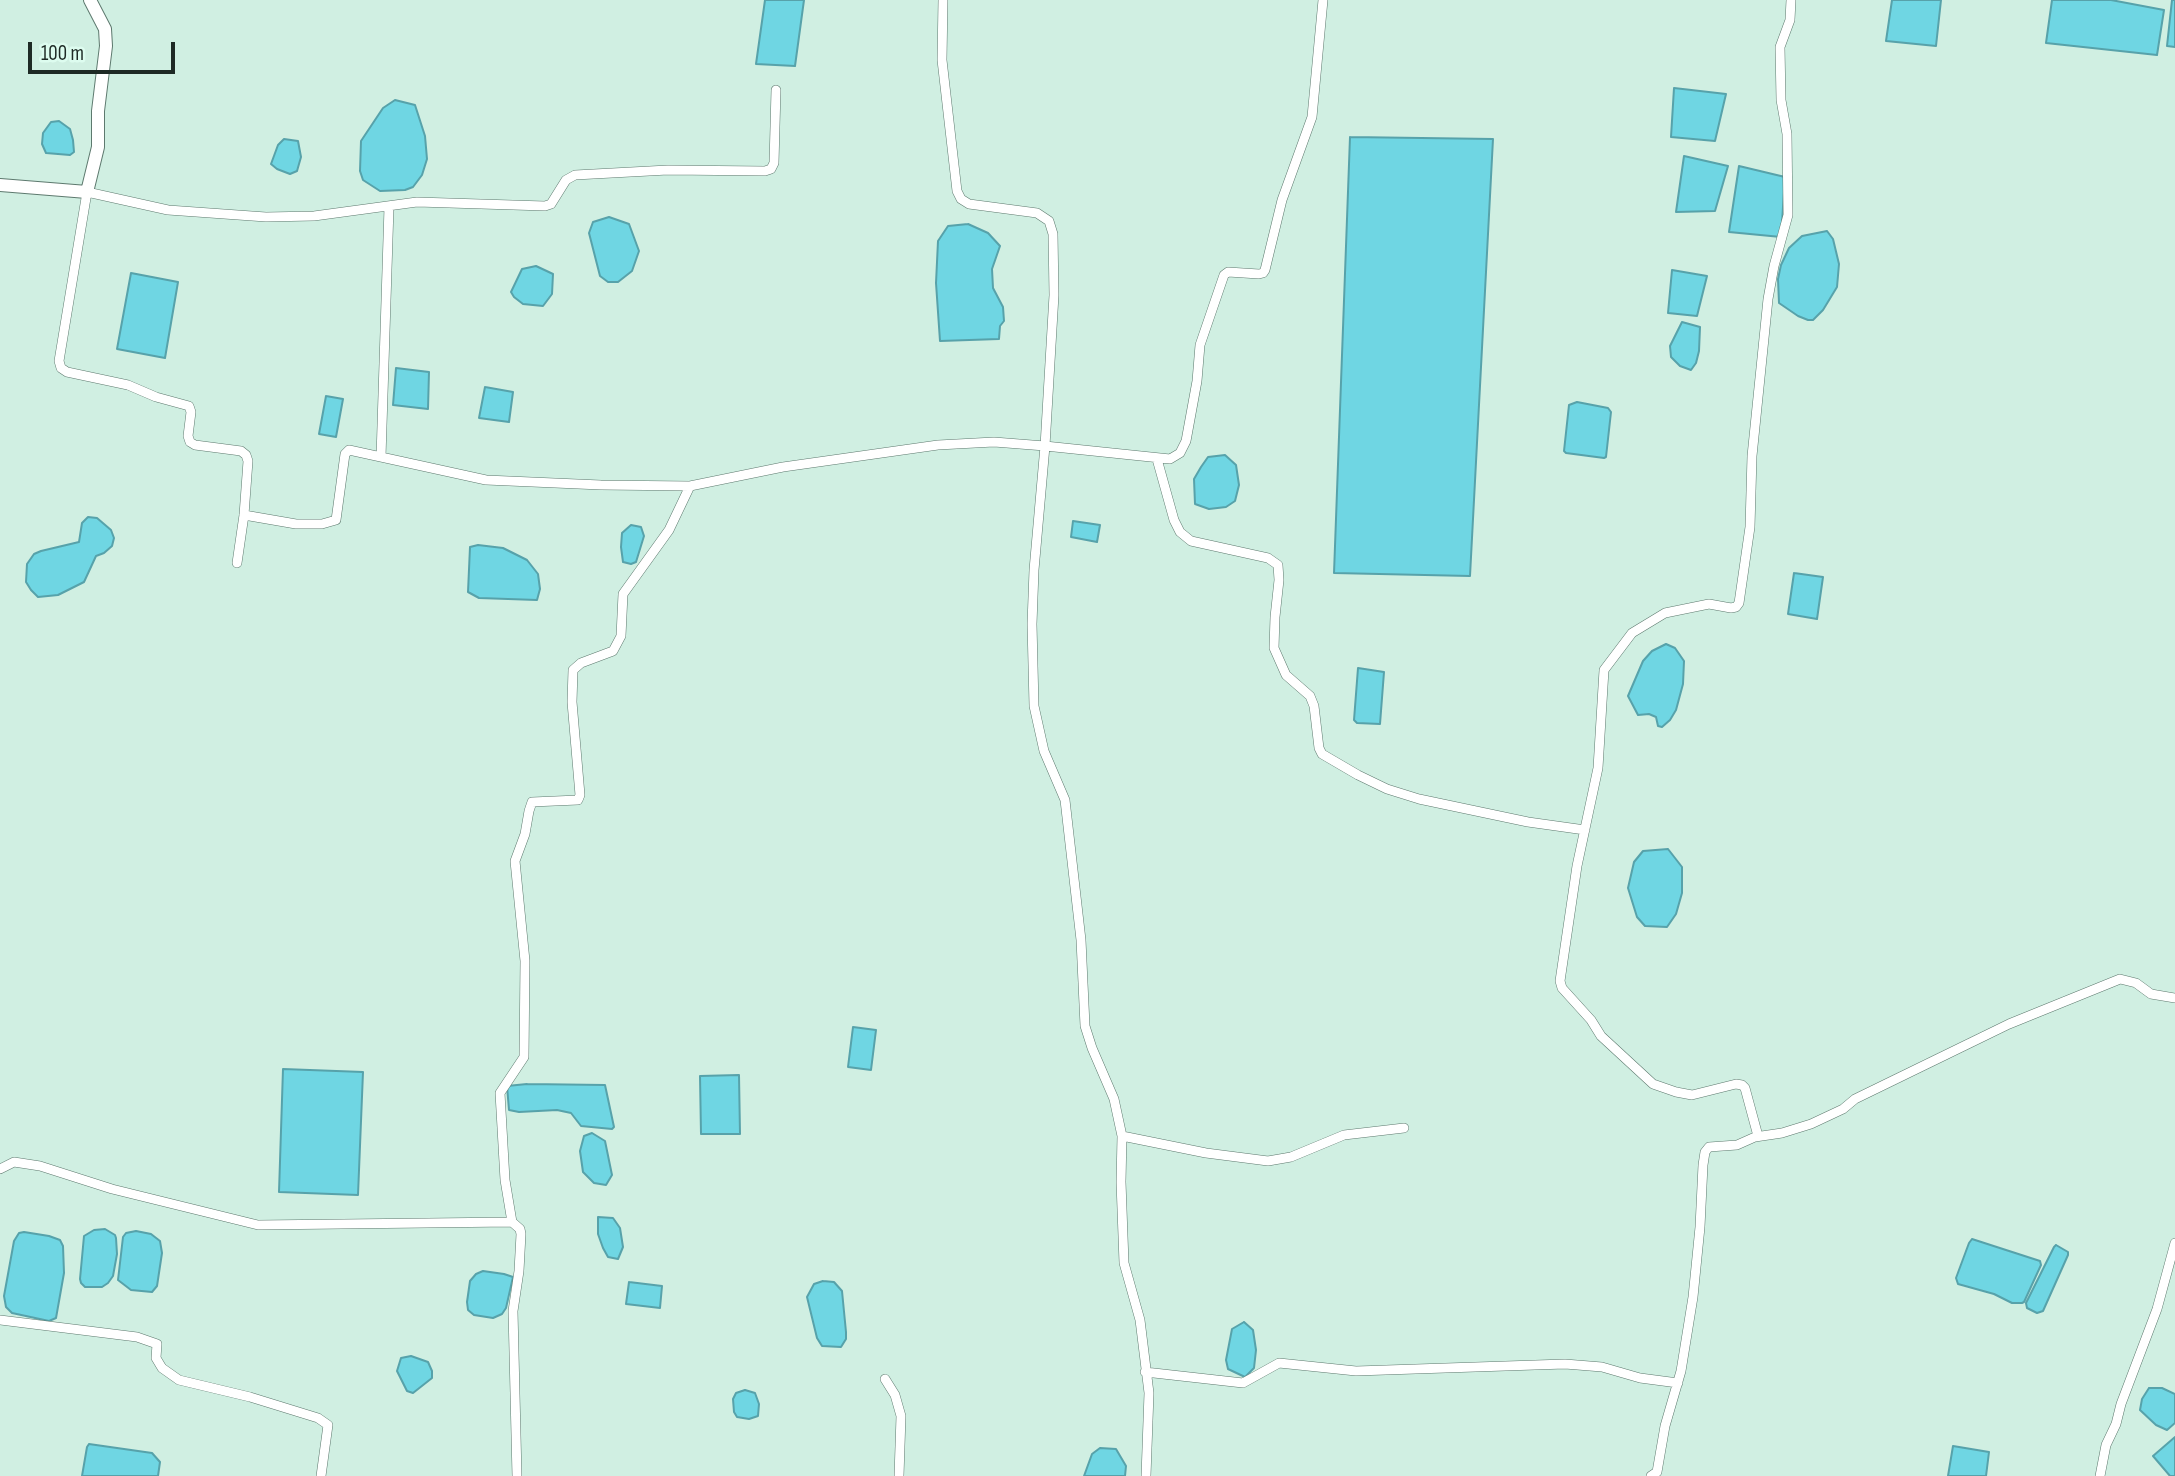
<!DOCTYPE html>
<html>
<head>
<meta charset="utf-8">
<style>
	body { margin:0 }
	#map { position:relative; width:2175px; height:1476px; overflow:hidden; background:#d0efe2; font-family:"Sofia Sans Condensed",sans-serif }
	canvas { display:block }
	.scale { position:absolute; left:28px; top:42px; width:147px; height:32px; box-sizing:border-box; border:4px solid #1e2a25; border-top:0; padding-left:9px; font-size:21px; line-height:24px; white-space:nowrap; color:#1e2a25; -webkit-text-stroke:5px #ddfcef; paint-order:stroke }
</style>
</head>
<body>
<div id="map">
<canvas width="2175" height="1476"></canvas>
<div class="scale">100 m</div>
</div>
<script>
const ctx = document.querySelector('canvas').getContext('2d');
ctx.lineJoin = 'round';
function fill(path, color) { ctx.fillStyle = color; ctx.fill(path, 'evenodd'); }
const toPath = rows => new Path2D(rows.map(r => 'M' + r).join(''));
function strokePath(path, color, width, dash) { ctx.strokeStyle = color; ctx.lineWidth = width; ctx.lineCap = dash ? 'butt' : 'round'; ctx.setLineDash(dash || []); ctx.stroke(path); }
const water = toPath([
	[765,0,804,0,795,66,756,64,765,0],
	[1892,0,1941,0,1936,46,1886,41,1892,0],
	[2052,0,2111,0,2164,10,2157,55,2046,43,2052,0],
	[2172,0,2175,0,2175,47,2167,46,2172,0],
	[1674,88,1726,94,1715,141,1671,137,1674,88],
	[395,100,415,105,425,136,427,159,422,175,413,187,405,190,380,191,363,180,360,171,361,141,383,108,395,100],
	[59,121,70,129,73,140,74,152,70,155,46,153,42,144,43,133,51,122,59,121],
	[1350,137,1493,139,1470,576,1334,573,1350,137],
	[284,139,298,141,301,157,297,171,290,174,277,169,271,164,278,145,284,139],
	[1684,156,1728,166,1715,211,1676,212,1684,156],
	[1739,166,1785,177,1781,237,1729,232,1739,166],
	[609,217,629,224,639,251,632,271,618,282,608,282,600,276,589,233,593,222,609,217],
	[968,224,988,233,1000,246,992,269,993,288,1003,307,1004,321,1000,326,999,339,940,341,936,283,938,241,948,226,968,224],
	[1827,231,1833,239,1839,264,1837,287,1823,310,1813,320,1808,320,1798,316,1779,303,1778,279,1781,265,1789,248,1802,236,1827,231],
	[536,266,553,274,552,294,543,306,523,304,514,297,511,292,522,269,536,266],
	[1672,270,1707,276,1697,316,1668,313,1672,270],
	[131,273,178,282,165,358,117,349,131,273],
	[1682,322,1700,327,1699,351,1696,363,1691,370,1680,366,1671,357,1670,346,1682,322],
	[396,368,429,372,428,409,393,405,396,368],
	[485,387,513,392,509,422,479,418,485,387],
	[326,396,343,399,336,437,319,434,326,396],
	[1577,402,1608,408,1611,412,1606,457,1604,458,1566,453,1564,451,1569,405,1577,402],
	[1225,455,1236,465,1239,485,1235,501,1226,507,1209,509,1195,504,1194,479,1201,467,1208,457,1225,455],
	[88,517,97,518,111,530,114,538,112,546,104,553,96,556,84,582,58,595,38,597,31,590,26,582,27,564,34,554,41,551,79,542,82,523,88,517],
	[1073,521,1100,525,1097,542,1071,537,1073,521],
	[631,525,641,527,644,536,636,562,631,564,623,562,621,547,622,533,631,525],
	[478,545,503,548,527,560,538,574,540,589,537,600,479,598,468,592,470,547,478,545],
	[1794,573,1823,577,1817,619,1788,614,1794,573],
	[1666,644,1675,648,1684,661,1683,684,1676,710,1670,720,1662,727,1658,726,1656,717,1649,714,1638,715,1628,696,1643,661,1652,651,1666,644],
	[1358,668,1384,672,1380,724,1357,723,1354,720,1358,668],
	[1668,849,1682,867,1682,893,1676,914,1667,927,1645,926,1637,917,1628,888,1634,862,1643,851,1668,849],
	[853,1027,876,1030,871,1070,848,1067,853,1027],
	[283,1069,363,1072,358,1195,279,1192,283,1069],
	[739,1075,740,1134,701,1134,700,1076,739,1075],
	[527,1084,605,1085,614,1127,612,1129,581,1126,571,1113,557,1110,519,1112,509,1110,507,1086,527,1084],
	[592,1133,605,1141,612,1175,606,1185,594,1183,583,1172,580,1151,584,1136,592,1133],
	[598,1217,613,1218,620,1228,623,1247,618,1259,608,1257,603,1248,598,1234,598,1217],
	[105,1229,115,1235,116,1238,117,1254,113,1276,108,1283,102,1287,85,1287,81,1283,80,1279,84,1236,94,1230,105,1229],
	[136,1231,151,1234,160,1241,162,1253,157,1286,152,1292,131,1290,118,1280,123,1237,126,1233,136,1231],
	[24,1232,49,1236,60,1240,63,1246,64,1273,56,1318,49,1321,12,1313,6,1307,4,1296,14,1241,19,1233,24,1232],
	[1972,1239,2040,1261,2041,1265,2024,1302,2022,1303,2012,1303,1994,1294,1958,1284,1956,1278,1969,1243,1972,1239],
	[2056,1245,2068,1252,2068,1255,2043,1311,2037,1313,2027,1308,2026,1303,2054,1247,2056,1245],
	[483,1271,504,1274,513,1277,506,1308,502,1314,493,1318,474,1315,468,1310,467,1302,470,1281,476,1274,483,1271],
	[823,1281,834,1282,842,1291,846,1332,846,1339,841,1347,822,1346,817,1338,807,1297,814,1284,823,1281],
	[629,1282,662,1286,660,1308,626,1304,629,1282],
	[1244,1322,1253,1330,1256,1350,1254,1368,1245,1377,1228,1369,1226,1360,1232,1329,1244,1322],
	[411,1356,428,1362,432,1371,432,1378,413,1393,407,1391,397,1371,401,1358,411,1356],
	[2149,1388,2162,1388,2175,1394,2175,1423,2167,1430,2156,1425,2140,1410,2142,1399,2149,1388],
	[745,1390,755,1393,759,1404,758,1416,749,1419,737,1417,734,1412,733,1399,736,1393,745,1390],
	[2175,1437,2175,1476,2170,1476,2153,1456,2175,1437],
	[89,1444,152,1453,160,1462,158,1476,82,1476,87,1447,89,1444],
	[1953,1446,1989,1452,1986,1476,1948,1476,1953,1446],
	[1100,1448,1116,1449,1126,1466,1125,1476,1084,1476,1092,1454,1100,1448]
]);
const minor = toPath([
	[943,0,942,60,957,191,961,199,969,204,1037,213,1049,221,1053,234,1054,295,1045,446,1170,459,1180,453,1186,441,1197,381,1200,345,1224,275,1228,272,1259,274,1263,273,1265,270,1282,200,1312,117,1323,0],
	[381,457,389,207],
	[1157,459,1174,520,1180,532,1191,541,1268,558,1278,565,1279,580,1275,617,1274,648,1286,675,1310,696,1314,706,1319,748,1322,754,1358,775,1387,789,1419,799,1528,822,1585,830],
	[244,515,296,524,322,524,336,520,345,454,349,450,486,480,601,485,690,486,783,467,938,445,994,442,1045,446,1034,570,1032,624,1034,706,1044,751,1065,800,1081,940,1085,1026,1092,1048,1114,1099,1122,1136,1121,1182,1124,1263,1140,1320,1149,1393,1146,1476],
	[237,563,244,515,248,461,246,455,241,451,195,445,190,442,188,436,191,412,189,406,156,397,128,385,67,372,61,368,59,361,87,192,168,210,266,217,314,216,417,202,545,206,551,204,566,180,575,175,668,170,765,171,771,169,774,163,776,90],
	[1122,1136,1206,1153,1268,1161,1291,1157,1344,1135,1404,1128],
	[1758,1136,1745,1088,1742,1085,1736,1084,1692,1095,1676,1092,1653,1084,1601,1036,1591,1020,1562,988,1560,981,1577,866,1598,768,1604,670,1632,633,1665,613,1709,604,1731,608,1736,607,1739,603,1750,527,1752,456,1768,299,1774,266,1788,215,1787,134,1781,100,1780,47,1790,20,1791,0],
	[0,1169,14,1162,40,1166,112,1189,258,1225,512,1222],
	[0,1320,137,1337,157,1344,156,1358,162,1368,179,1380,250,1397,318,1418,328,1425,321,1476],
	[1145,1372,1243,1383,1279,1363,1356,1371,1565,1364,1602,1367,1640,1378,1678,1383],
	[885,1379,895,1395,901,1416,899,1476],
	[517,1476,513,1311,519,1271,521,1234,520,1229,512,1222,505,1180,500,1093,524,1057,525,961,515,861,525,834,529,811,532,802,578,800,580,795,572,702,573,670,581,663,613,651,621,636,623,594,669,530,690,486],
	[1651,1476,1657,1472,1665,1426,1681,1371,1693,1297,1700,1227,1703,1165,1705,1152,1709,1147,1737,1145,1755,1137,1782,1133,1811,1124,1843,1109,1855,1099,2009,1024,2120,979,2136,983,2151,994,2175,998],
	[2100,1476,2106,1445,2116,1424,2121,1404,2157,1309,2175,1243]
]);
const secondary = toPath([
	[0,185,87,192,98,147,98,111,106,46,105,29,90,0]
]);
fill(water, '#6fd6e3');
strokePath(water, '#57a2aa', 2);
strokePath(minor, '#5d796e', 10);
strokePath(secondary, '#5d796e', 14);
strokePath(minor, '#fff', 9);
strokePath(secondary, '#fff', 12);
</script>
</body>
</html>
